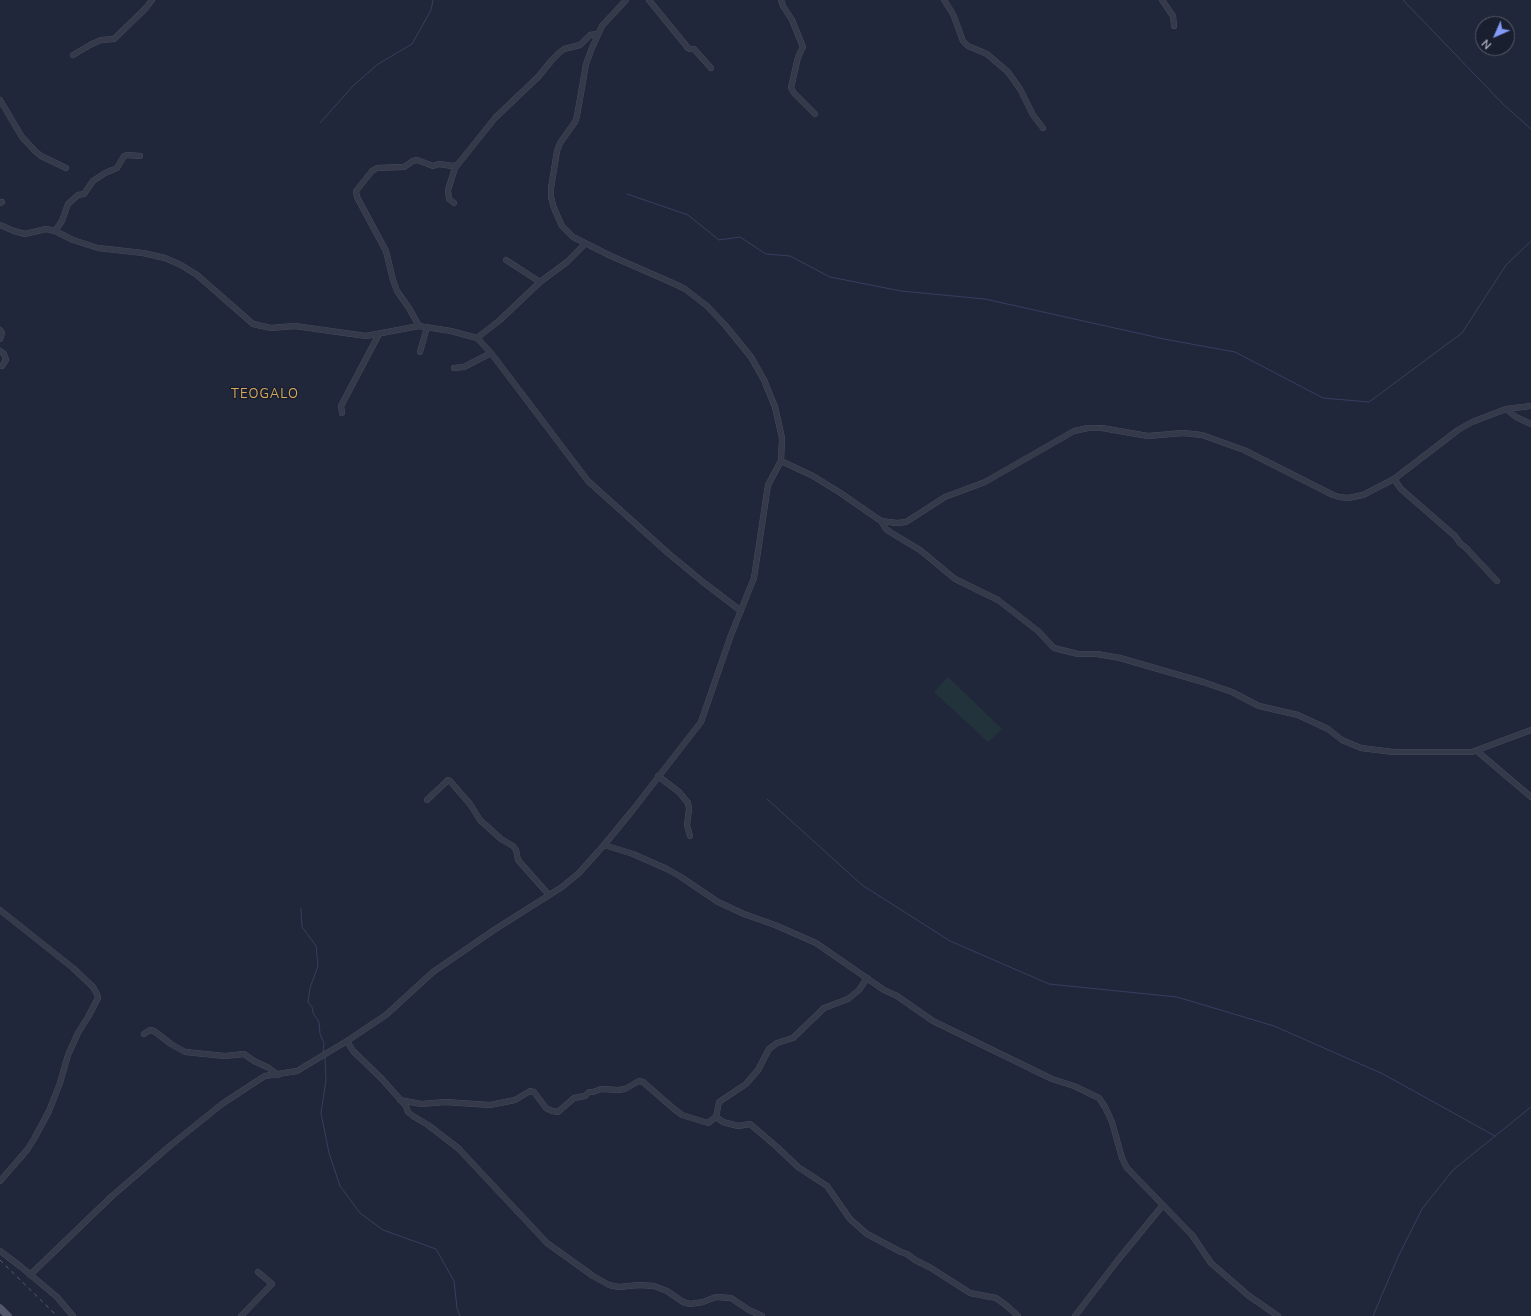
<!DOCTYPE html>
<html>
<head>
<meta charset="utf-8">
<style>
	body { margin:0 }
	#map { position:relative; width:1531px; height:1316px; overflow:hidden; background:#21273a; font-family:"Nunito Sans",sans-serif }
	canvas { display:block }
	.north { position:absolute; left:1475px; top:16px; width:40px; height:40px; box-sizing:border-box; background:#1a1f2f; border:1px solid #565b6b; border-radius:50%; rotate:225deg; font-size:11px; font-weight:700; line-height:16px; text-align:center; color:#b0b4c6 }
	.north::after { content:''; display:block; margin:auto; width:14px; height:18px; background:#839af8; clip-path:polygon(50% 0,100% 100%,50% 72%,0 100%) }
</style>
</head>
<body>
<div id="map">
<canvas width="1531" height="1316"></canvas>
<div class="north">N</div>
</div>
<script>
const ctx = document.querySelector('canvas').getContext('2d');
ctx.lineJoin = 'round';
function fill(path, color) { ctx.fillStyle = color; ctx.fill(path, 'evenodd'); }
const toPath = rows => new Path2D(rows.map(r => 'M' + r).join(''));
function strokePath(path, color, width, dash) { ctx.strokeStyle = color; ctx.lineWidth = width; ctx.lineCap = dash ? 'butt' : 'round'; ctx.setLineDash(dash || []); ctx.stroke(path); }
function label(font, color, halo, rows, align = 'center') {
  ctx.font = font + ' "Nunito Sans",sans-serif'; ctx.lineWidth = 3; ctx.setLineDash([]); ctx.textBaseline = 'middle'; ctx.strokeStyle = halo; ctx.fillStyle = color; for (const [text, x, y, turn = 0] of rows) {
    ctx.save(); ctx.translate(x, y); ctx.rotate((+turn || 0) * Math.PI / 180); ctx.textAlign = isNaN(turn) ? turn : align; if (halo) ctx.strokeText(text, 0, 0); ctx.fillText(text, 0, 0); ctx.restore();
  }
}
const green = toPath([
	[948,677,1002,729,988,742,934,692]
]);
const stream = toPath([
	[1403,0,1503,104,1531,129],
	[320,123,353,86,378,64,412,44,431,10,433,0],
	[627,194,688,215,719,240,740,237,766,254,790,256,830,277,901,291,985,299,1164,339,1235,352,1323,398,1369,402,1462,333,1506,265,1531,241],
	[767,799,862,885,950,941,1049,984,1177,997,1274,1026,1383,1074,1495,1136],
	[301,908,302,927,316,946,318,966,310,988,308,1002,312,1007,313,1013,319,1022,320,1034,324,1043,323,1052],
	[325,1057,326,1080,321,1113,329,1153,340,1186,360,1213,383,1230,436,1249,454,1281,457,1308,460,1316],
	[1373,1316,1398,1257,1422,1209,1453,1170,1531,1107]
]);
const minor = toPath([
	[649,0,688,48,690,49,694,49,711,68],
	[781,0,783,6,792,20,803,47,798,57,791,88,794,93,815,114],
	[944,0,953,14,963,41,968,46,987,54,1008,72,1020,89,1033,115,1043,128],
	[1162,0,1173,16,1174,26],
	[73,55,90,45,101,40,114,39,146,8,152,0],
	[0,100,22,137,35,151,41,156,66,168],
	[0,203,2,202],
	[454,203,449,199,448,190,455,168,495,118,538,77,552,60,559,53,564,49,580,45,590,35,597,34],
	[0,225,14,231,25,234,46,229,55,231,73,240,98,248,143,253,165,258,181,265,197,275,253,324,271,328,295,326,366,336,419,326,451,331,477,338,491,353,588,481,668,553,703,582,741,611],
	[55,231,62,221,68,204,78,195,84,194,93,181,105,173,117,168,124,156,127,155,140,156],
	[506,260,540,282],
	[419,326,409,308,397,291,393,280,386,251,357,197,356,191,372,171,377,168,404,167,413,161,417,160,433,166,439,164,452,166,457,165],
	[0,330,2,333,0,339],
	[477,338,500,320,540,282,567,262,585,244],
	[0,351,4,354,6,360,2,366],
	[420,352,427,327],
	[454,368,464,367,491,353],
	[1506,409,1516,417,1531,424],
	[342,413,341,406,379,334],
	[781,461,813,476,839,492,881,521,897,523,906,522,945,497,985,482,1074,431,1088,428,1102,428,1148,436,1183,433,1202,435,1244,450,1333,495,1339,497,1348,498,1363,495,1394,479,1458,430,1472,422,1506,409,1531,406],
	[1394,479,1401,489,1455,536,1460,543,1466,548,1497,581],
	[881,521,886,529,890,532,920,550,955,579,998,600,1038,631,1054,648,1078,654,1097,654,1120,658,1203,682,1232,692,1259,706,1298,715,1328,729,1342,740,1361,748,1393,752,1472,752,1531,730],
	[1477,751,1531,797],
	[658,776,679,792,688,803,689,809,687,825,690,836],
	[427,800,448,780,450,781,470,804,480,820,501,839,513,846,516,850,518,860,549,895],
	[604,845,633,854,667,869,681,877,718,902,744,914,775,925,816,943,884,990,897,996,933,1021,1052,1079,1074,1086,1099,1098,1105,1107,1112,1122,1122,1158,1127,1168,1192,1235,1211,1263,1249,1296,1278,1316],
	[0,910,73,968,93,987,97,994,98,998,88,1017,78,1033,68,1055,60,1083,49,1111,34,1139,27,1150,0,1181],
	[144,1034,150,1030,154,1031,171,1044,185,1052,225,1056,244,1054,254,1061,269,1068,278,1075],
	[347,1041,353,1051,381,1078,406,1106,408,1112,413,1116,428,1125,458,1148,547,1243,593,1276,609,1285,619,1287,639,1285,654,1286,667,1291,683,1302,690,1304,703,1302,716,1297,731,1298,749,1310,762,1316],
	[400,1100,421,1104,445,1102,490,1105,515,1100,530,1091,534,1092,546,1108,552,1111,558,1112,574,1098,585,1096,589,1092,593,1092,601,1089,618,1090,625,1089,639,1081,643,1082,674,1109,682,1115,708,1123,716,1117,719,1102,746,1084,758,1070,769,1049,777,1043,793,1038,824,1008,848,999,859,990,867,978],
	[716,1117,723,1122,738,1126,750,1124,777,1147,798,1167,827,1186,850,1219,867,1234,901,1252,907,1254,915,1260,931,1268,970,1293,996,1298,1007,1306,1018,1316],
	[0,1251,20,1266,57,1297,73,1316],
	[30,1275,111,1197,171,1145,222,1104,257,1081,265,1076,297,1071,347,1041,386,1015,433,972,494,930,562,887,579,873,604,845,632,811,701,722,731,635,754,578,768,485,781,461,782,438,775,407,764,380,751,357,725,325,707,306,685,289,675,284,611,256,573,237,562,226,554,208,551,197,551,188,557,151,560,143,575,122,577,116,586,64,592,48,602,26,626,0],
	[241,1316,272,1284,258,1272],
	[1075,1316,1118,1260,1163,1205]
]);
const major = toPath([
	[0,1308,8,1316]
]);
const rail = toPath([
	[0,1260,57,1316]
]);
const quarterNames = [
	["TEOGALO",265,395]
];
fill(green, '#23333b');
strokePath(stream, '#353f61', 1);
strokePath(minor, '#505465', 6);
strokePath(major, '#3e4353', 8);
strokePath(minor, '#353a4a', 5.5);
strokePath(major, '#53586a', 7);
strokePath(rail, '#575d71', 1, [4, 4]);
ctx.letterSpacing = '1px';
label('13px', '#d4a85d', '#1a1f2f', quarterNames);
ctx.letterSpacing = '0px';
</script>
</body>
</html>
